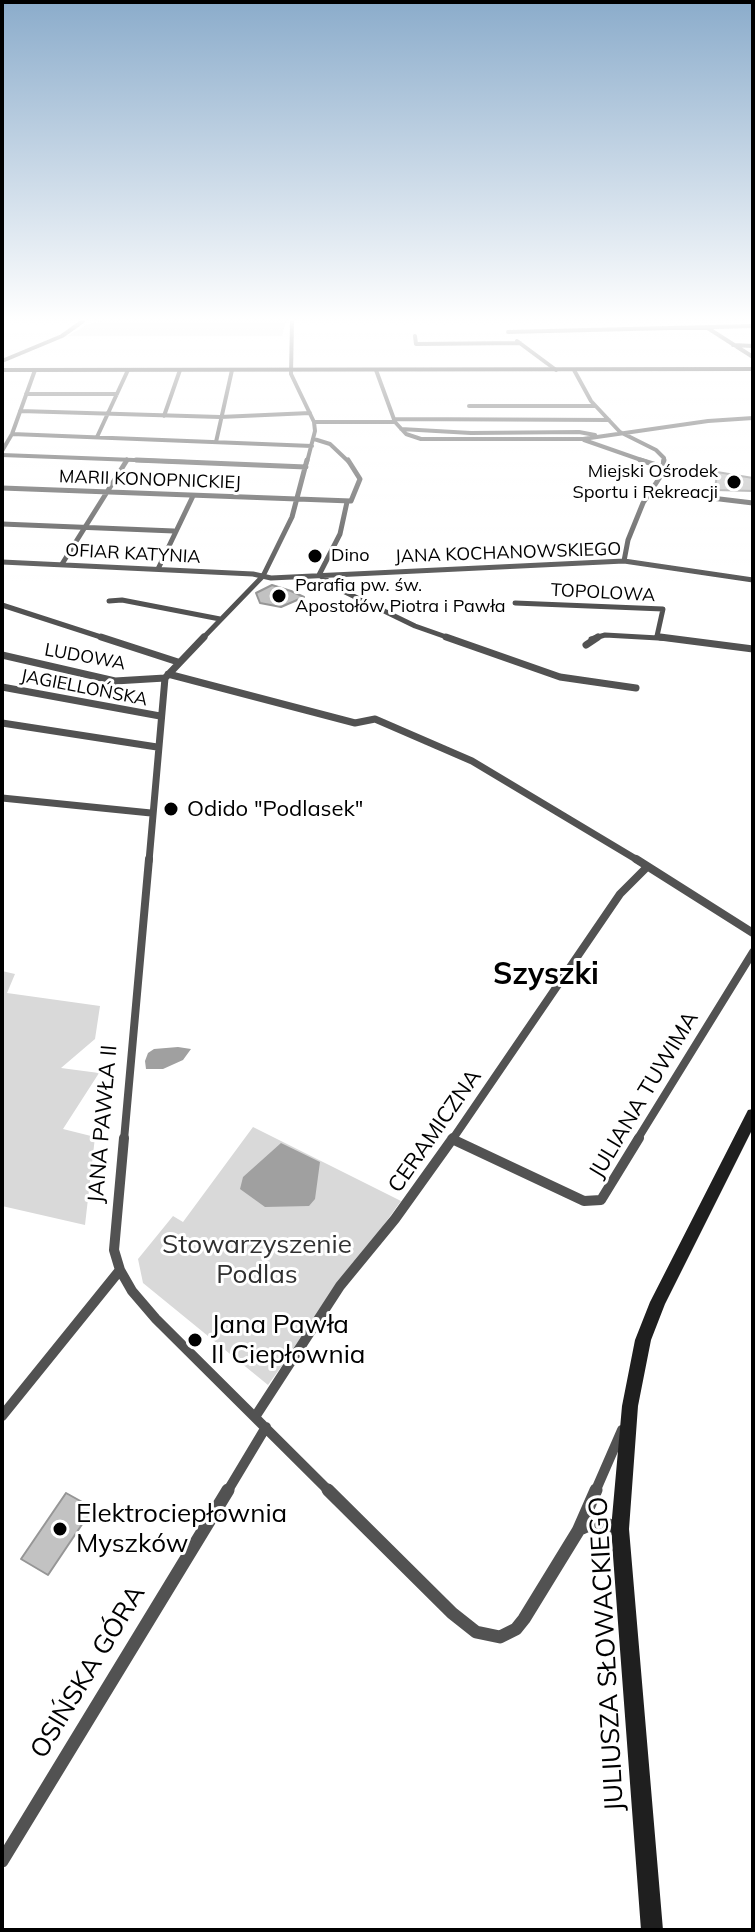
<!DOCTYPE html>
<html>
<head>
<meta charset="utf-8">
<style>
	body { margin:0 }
	#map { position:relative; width:755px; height:1932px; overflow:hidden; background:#fff; font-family:Mulish,sans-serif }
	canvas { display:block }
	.frame { position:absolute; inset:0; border:4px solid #000; pointer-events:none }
</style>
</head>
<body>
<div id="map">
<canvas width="755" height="1932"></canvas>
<div class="frame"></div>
</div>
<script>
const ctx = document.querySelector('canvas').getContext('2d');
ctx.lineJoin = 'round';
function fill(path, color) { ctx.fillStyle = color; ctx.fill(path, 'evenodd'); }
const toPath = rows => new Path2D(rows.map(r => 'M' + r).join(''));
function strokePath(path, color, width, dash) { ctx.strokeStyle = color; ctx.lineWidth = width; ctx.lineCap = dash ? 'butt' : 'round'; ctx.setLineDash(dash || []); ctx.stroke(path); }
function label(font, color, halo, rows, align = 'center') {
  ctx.font = font + ' Mulish,sans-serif'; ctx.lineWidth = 6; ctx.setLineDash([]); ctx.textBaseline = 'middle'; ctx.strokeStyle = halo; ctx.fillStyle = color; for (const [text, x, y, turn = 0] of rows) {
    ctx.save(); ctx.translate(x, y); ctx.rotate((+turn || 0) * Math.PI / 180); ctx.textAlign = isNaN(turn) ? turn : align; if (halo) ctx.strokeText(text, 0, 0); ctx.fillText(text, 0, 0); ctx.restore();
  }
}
const green = toPath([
	[101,321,286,321,282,336,68,336,86,325],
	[2,971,15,974,7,993,100,1006,95,1039,61,1068,99,1073,63,1129,95,1137,85,1225,2,1206],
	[253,1127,401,1201,268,1385,143,1283,138,1259,173,1216,183,1222]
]);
const water = toPath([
	[178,1047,191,1049,183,1060,163,1069,146,1069,145,1061,148,1053,154,1049],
	[281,1143,320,1162,315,1199,309,1206,265,1207,240,1189,243,1177]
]);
const building = toPath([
	[717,472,753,478,753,491,715,490,717,472],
	[272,585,291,591,304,597,281,607,260,603,256,593,272,585],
	[66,1493,93,1508,48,1575,21,1559,66,1493]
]);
const streetFar5 = toPath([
	[292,321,291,374,314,422,315,431,307,462],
	[706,327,753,357],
	[508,332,753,326],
	[415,336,416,344,520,343],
	[517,341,556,370],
	[733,345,753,346],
	[2,361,62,336,83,321],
	[376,370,395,422,406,434,421,439,583,439,708,421,753,418],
	[574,370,591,401,620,432,656,450,664,458,663,462],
	[26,394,117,394],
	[469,406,595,406],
	[20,411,220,417,310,413],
	[164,416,180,370],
	[394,419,609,420],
	[314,422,395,422],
	[401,429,471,433,579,432,595,435],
	[12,434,312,446],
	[97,437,128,370],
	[314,439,330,444,349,462],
	[584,440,647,462],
	[216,442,232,370],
	[2,451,12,434,35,370],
	[2,455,187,462]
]);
const streetFar4 = toPath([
	[136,460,306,467],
	[640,460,663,467],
	[2,488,351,501,360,479,348,460],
	[653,491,753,503],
	[347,502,340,534,319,575,343,591,415,626,452,639],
	[2,524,174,531],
	[624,561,628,540,643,503,662,474,664,460],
	[2,562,253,574,271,578,624,561,753,580],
	[62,564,127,460],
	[158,569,193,496],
	[109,601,122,600,220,619],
	[515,603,663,609,657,636],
	[2,605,107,639],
	[202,639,263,576,292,517,307,460],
	[591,639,605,635,676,639]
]);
const streetFar3 = toPath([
	[101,637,178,662],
	[446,637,560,677,636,688],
	[660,637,753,649],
	[586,645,598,637],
	[2,655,115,681,165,678],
	[168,674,355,723,375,719,472,761,639,861],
	[2,687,160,716],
	[2,723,157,747],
	[2,798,151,813],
	[149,861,165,678,204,637]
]);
const streetFar2 = toPath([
	[636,859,753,933],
	[452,1139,455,1140],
	[124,1140,149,859],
	[452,1140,620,894,646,868],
	[637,1140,753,952]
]);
const streetFar1 = toPath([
	[124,1138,114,1250,120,1270,132,1291,156,1319,330,1492],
	[452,1139,584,1201,601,1200,639,1138],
	[2,1416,120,1270],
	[255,1417,340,1286,395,1219,453,1138],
	[227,1492,266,1427],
	[595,1492,622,1430]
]);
const street = toPath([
	[328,1490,452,1613,476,1632,500,1637,516,1629,524,1619,578,1531,596,1490],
	[582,1528,598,1521,620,1529],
	[2,1861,228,1490]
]);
const secondary = toPath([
	[753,367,753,371,2,372,2,368,753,367],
	[753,1109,753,1128,665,1304,651,1340,638,1406,629,1529,663,1930,641,1930,611,1529,622,1406,635,1340,650,1302,748,1110,753,1109]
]);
const markers = [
	[734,482,8,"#000"],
	[315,556,8,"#000"],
	[279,596,8,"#000"],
	[171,809,8,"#000"],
	[195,1340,8,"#000"],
	[60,1529,8,"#000"]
];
const farPoinames = [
	["Miejski Ośrodek",718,472,"right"],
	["Sportu i Rekreacji",718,493,"right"],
	["Dino",331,556],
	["Parafia pw. św.",295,586],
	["Apostołów Piotra i Pawła",295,607]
];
const farStreetnames = [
	["MARII KONOPNICKIEJ",150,480,2],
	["JANA KOCHANOWSKIEGO",508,553,-2],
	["OFIAR KATYNIA",133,554,3],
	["TOPOLOWA",603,593,3],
	["LUDOWA",85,657,10],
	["JAGIELLOŃSKA",84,688,11]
];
const poiNames = [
	["Odido \"Podlasek\"",187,809]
];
const streetNames = [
	["JULIANA TUWIMA",644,1095,-59],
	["JANA PAWŁA II",103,1124,-85],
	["CERAMICZNA",435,1131,-55]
];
const nearParknames = [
	["Stowarzyszenie",257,1245],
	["Podlas",257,1275]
];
const nearPoinames = [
	["Jana Pawła",211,1325],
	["II Ciepłownia",211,1355],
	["Elektrociepłownia",76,1514],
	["Myszków",76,1544]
];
const nearStreetnames = [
	["JULIUSZA SŁOWACKIEGO",607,1654,-93],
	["OSIŃSKA GÓRA",88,1672,-59]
];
const districtNames = [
	["Szyszki",546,975]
];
fill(green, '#d9d9d9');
fill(water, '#a0a0a0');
fill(building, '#c2c2c2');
strokePath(building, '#969696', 2);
strokePath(streetFar5, '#525252', 4);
strokePath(streetFar4, '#525252', 5);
strokePath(streetFar3, '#525252', 7);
strokePath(streetFar2, '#525252', 8);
strokePath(streetFar1, '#525252', 10);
strokePath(street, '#525252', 13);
fill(secondary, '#1f1f1f');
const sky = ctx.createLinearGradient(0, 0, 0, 591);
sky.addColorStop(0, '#8baccb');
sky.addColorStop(0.54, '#fff');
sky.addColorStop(1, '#ffffff00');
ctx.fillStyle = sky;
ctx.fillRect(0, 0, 755, 591);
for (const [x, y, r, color] of markers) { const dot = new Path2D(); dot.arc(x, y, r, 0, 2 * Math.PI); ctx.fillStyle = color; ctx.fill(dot); strokePath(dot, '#fff', 3); }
label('18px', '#000', '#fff', farPoinames, 'left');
label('18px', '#000', '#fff', farStreetnames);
label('22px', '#000', '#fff', poiNames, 'left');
label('22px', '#000', '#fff', streetNames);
label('26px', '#303030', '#fff', nearParknames);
label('26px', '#000', '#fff', nearPoinames, 'left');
label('26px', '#000', '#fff', nearStreetnames);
label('bold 30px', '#000', '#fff', districtNames);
</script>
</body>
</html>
